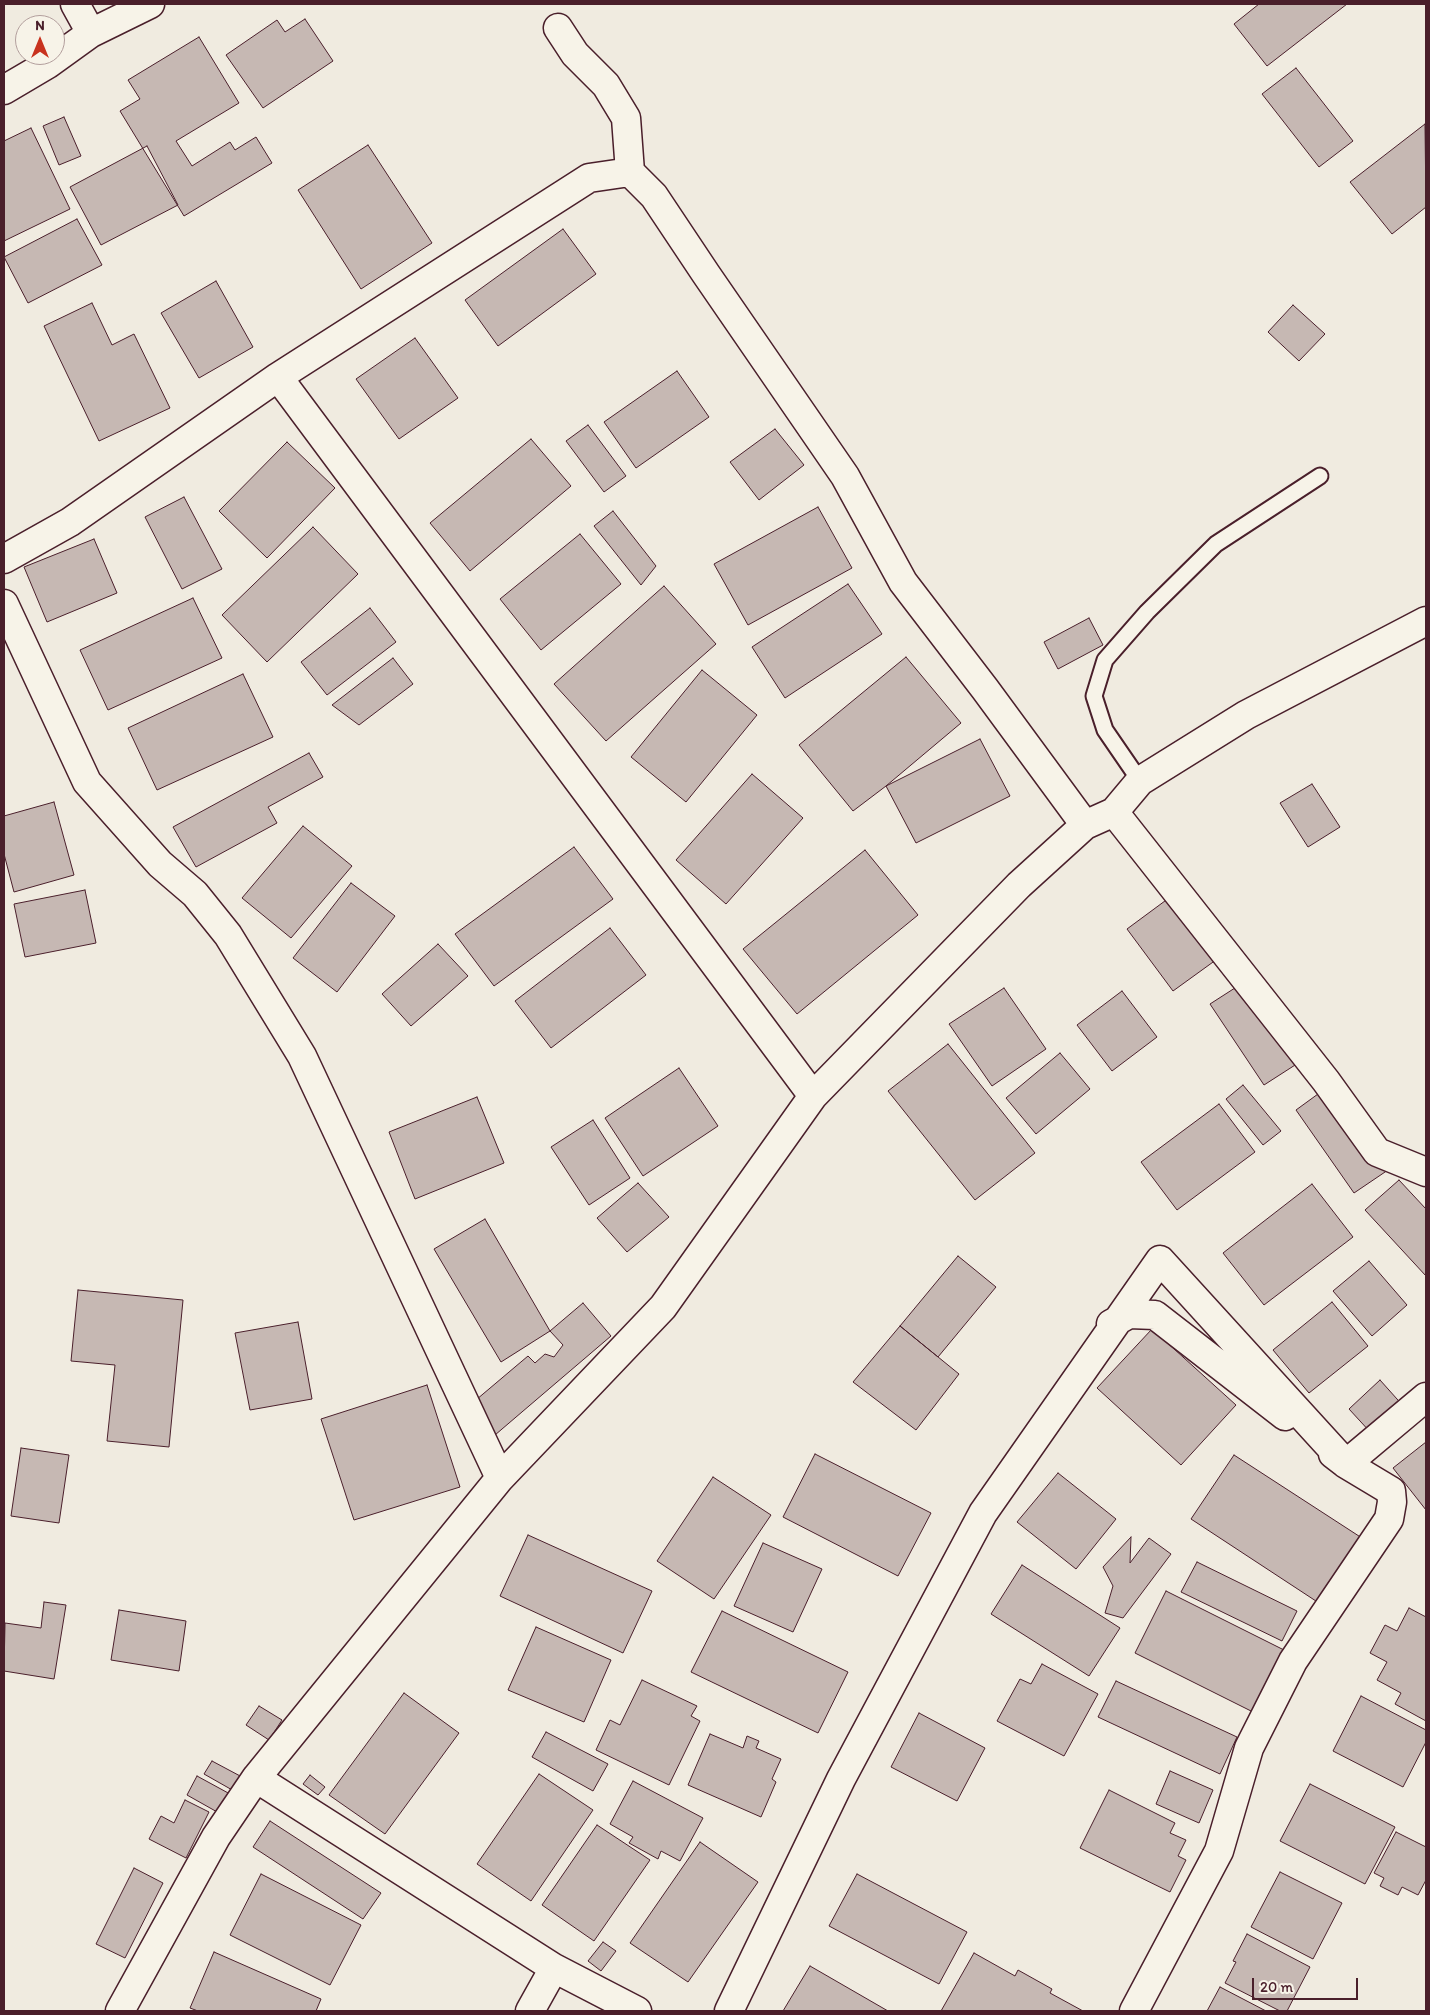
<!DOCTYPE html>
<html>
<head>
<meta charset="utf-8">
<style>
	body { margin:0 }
	#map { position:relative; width:1430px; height:2015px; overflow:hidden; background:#f0ebe0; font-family:Itim,sans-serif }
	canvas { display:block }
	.frame { position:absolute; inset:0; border:5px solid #4a1f2b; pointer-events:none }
	.north { position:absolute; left:15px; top:15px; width:50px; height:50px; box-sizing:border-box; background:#f7f3e8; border:1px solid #b29e9c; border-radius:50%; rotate:0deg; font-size:14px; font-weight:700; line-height:20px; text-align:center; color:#4a1f2b }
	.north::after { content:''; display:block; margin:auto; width:18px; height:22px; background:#c8321e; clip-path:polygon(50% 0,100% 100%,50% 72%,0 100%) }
	.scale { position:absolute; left:1252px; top:1978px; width:106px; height:22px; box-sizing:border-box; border:2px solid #4a1f2b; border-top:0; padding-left:6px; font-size:15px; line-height:18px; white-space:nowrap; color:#4a1f2b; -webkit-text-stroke:4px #f7f3e8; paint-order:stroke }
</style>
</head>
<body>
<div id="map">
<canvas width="1430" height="2015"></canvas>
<div class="frame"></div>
<div class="north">N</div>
<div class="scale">20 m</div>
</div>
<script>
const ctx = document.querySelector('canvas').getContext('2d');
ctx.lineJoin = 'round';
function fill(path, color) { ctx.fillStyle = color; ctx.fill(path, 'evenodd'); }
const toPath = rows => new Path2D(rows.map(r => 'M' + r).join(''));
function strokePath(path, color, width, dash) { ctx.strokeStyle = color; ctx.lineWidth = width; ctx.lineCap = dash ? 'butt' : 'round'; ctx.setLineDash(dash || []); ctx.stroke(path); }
const building = toPath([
	[1259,4,1347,4,1267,66,1234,24,1259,4],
	[305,19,333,61,263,108,226,55,277,20,285,32,305,19],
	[199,37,239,103,176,141,192,166,230,142,235,150,256,137,272,163,184,216,120,111,140,99,128,80,199,37],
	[1296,68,1353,141,1319,167,1262,94,1296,68],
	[64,117,81,156,59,165,43,126,64,117],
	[1425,124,1426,207,1392,234,1350,182,1425,124],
	[31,128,70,209,4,241,4,141,31,128],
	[368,145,432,243,361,289,298,190,368,145],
	[147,146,178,205,101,245,70,187,147,146],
	[77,219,102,265,28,303,4,257,77,219],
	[563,229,596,274,498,346,465,300,563,229],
	[216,281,253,347,199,378,161,313,216,281],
	[92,303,112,345,134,334,170,408,99,441,44,326,92,303],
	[1293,305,1325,334,1299,361,1268,332,1293,305],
	[415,338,458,398,399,439,356,379,415,338],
	[677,371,709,417,636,468,604,422,677,371],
	[588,425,626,476,604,492,566,441,588,425],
	[775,429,804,465,759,500,730,462,775,429],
	[531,439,571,486,470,571,430,523,531,439],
	[287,442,335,488,267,558,219,511,287,442],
	[184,497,222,569,182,589,145,517,184,497],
	[818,507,852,568,748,625,714,564,818,507],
	[613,511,656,566,641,585,594,526,613,511],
	[313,527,358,574,267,662,222,615,313,527],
	[580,534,621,584,541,650,500,599,580,534],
	[94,539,117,593,47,622,24,567,94,539],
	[848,584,882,634,785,698,752,647,848,584],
	[664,586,716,644,606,741,554,684,664,586],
	[193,598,222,658,108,710,80,650,193,598],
	[370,608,396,642,327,695,301,662,370,608],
	[1089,618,1103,645,1058,669,1044,642,1089,618],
	[906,657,961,723,886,786,853,811,799,745,906,657],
	[393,658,413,684,359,725,332,705,393,658],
	[702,670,757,715,686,802,631,757,702,670],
	[243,674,273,737,157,790,128,728,243,674],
	[980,739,1010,796,916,843,886,786,980,739],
	[309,753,323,777,268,807,277,823,196,867,173,827,309,753],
	[752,774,803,818,726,904,676,860,752,774],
	[1312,784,1340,827,1308,847,1280,803,1312,784],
	[54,802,74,875,14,892,4,854,4,816,54,802],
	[303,826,352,866,291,938,242,898,303,826],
	[574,847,613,899,494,986,455,934,574,847],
	[865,850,918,915,797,1014,743,949,865,850],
	[351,883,395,916,337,992,293,958,351,883],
	[85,890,96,943,25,957,14,904,85,890],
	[1173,895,1220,957,1173,991,1127,929,1173,895],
	[610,928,646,975,551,1048,515,1001,610,928],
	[438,944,468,976,411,1026,382,994,438,944],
	[1252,977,1306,1058,1264,1085,1210,1004,1252,977],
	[1004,988,1046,1049,992,1086,949,1024,1004,988],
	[1122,991,1157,1037,1112,1071,1077,1025,1122,991],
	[948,1044,1035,1153,975,1200,888,1091,948,1044],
	[1060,1053,1090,1089,1036,1134,1006,1098,1060,1053],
	[679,1068,718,1126,643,1176,605,1118,679,1068],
	[1243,1085,1281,1131,1263,1145,1226,1099,1243,1085],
	[1329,1086,1388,1170,1354,1193,1296,1110,1329,1086],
	[477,1097,504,1163,415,1199,389,1132,477,1097],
	[1219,1104,1255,1152,1177,1210,1141,1162,1219,1104],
	[593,1120,630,1178,589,1205,551,1147,593,1120],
	[1399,1180,1426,1209,1426,1276,1365,1210,1399,1180],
	[638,1183,669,1217,627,1252,597,1218,638,1183],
	[1312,1184,1353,1237,1264,1305,1223,1253,1312,1184],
	[485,1219,550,1331,501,1362,434,1249,485,1219],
	[958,1256,996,1287,938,1357,900,1326,958,1256],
	[1369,1261,1407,1305,1372,1336,1333,1291,1369,1261],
	[78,1290,183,1300,169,1447,107,1441,115,1365,71,1361,78,1290],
	[1332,1302,1368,1346,1309,1393,1273,1350,1332,1302],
	[583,1303,611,1336,495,1435,470,1405,528,1356,535,1363,545,1354,554,1357,563,1345,550,1331,583,1303],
	[298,1322,312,1399,250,1410,235,1333,298,1322],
	[900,1326,959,1374,916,1430,853,1382,900,1326],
	[1152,1329,1236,1405,1181,1465,1097,1388,1152,1329],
	[1380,1380,1414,1418,1383,1446,1349,1409,1380,1380],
	[427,1385,460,1487,354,1520,321,1419,427,1385],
	[1426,1442,1426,1510,1393,1468,1426,1442],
	[21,1448,69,1455,59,1523,11,1516,21,1448],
	[815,1454,931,1513,898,1576,783,1517,815,1454],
	[1234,1455,1365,1540,1322,1605,1191,1519,1234,1455],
	[1058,1473,1116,1519,1076,1569,1017,1522,1058,1473],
	[713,1477,771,1515,714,1599,657,1561,713,1477],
	[528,1535,652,1591,623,1653,500,1596,528,1535],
	[1131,1537,1130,1563,1149,1538,1171,1554,1123,1618,1105,1613,1113,1586,1103,1567,1131,1537],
	[763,1543,822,1569,793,1632,734,1606,763,1543],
	[1197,1562,1297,1611,1282,1641,1181,1592,1197,1562],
	[1022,1565,1120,1628,1089,1676,991,1614,1022,1565],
	[1166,1591,1284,1650,1253,1712,1135,1653,1166,1591],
	[44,1602,66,1605,54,1679,4,1671,5,1623,41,1628,44,1602],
	[1409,1608,1426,1617,1426,1721,1395,1704,1401,1693,1377,1680,1387,1662,1370,1653,1385,1625,1397,1631,1409,1608],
	[119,1610,186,1621,179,1671,111,1660,119,1610],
	[722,1611,848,1672,818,1733,691,1672,722,1611],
	[536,1627,611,1660,584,1722,508,1690,536,1627],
	[1042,1664,1098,1694,1064,1756,997,1721,1020,1679,1031,1684,1042,1664],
	[642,1680,697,1706,691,1716,700,1721,669,1785,596,1750,610,1720,620,1725,642,1680],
	[1116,1681,1237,1737,1220,1774,1098,1717,1116,1681],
	[404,1693,459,1733,385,1834,329,1795,404,1693],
	[1361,1696,1426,1730,1426,1742,1403,1787,1333,1751,1361,1696],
	[259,1706,282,1720,269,1740,246,1725,259,1706],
	[919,1713,985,1748,957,1801,891,1767,919,1713],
	[546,1732,608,1764,593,1791,532,1757,546,1732],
	[710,1734,743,1748,747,1736,759,1741,756,1748,781,1759,772,1779,776,1782,761,1817,688,1785,710,1734],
	[212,1761,242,1777,234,1791,204,1774,212,1761],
	[1170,1771,1213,1790,1199,1823,1156,1804,1170,1771],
	[539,1774,593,1810,531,1901,477,1864,539,1774],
	[310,1775,325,1787,318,1795,303,1784,310,1775],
	[197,1776,230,1794,219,1813,187,1795,197,1776],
	[633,1781,703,1818,680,1861,661,1851,658,1859,629,1843,633,1837,610,1824,633,1781],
	[1310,1784,1395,1827,1365,1884,1280,1841,1310,1784],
	[1109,1790,1175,1823,1170,1833,1186,1840,1178,1856,1186,1860,1170,1892,1080,1848,1109,1790],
	[185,1800,209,1812,186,1858,149,1839,161,1816,174,1823,185,1800],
	[270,1821,381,1893,363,1919,253,1847,270,1821],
	[597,1825,650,1860,594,1941,542,1905,597,1825],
	[1396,1832,1426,1847,1426,1880,1418,1895,1402,1887,1398,1895,1380,1886,1384,1878,1374,1873,1396,1832],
	[700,1842,758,1882,688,1982,630,1943,700,1842],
	[134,1868,163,1883,125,1958,96,1944,134,1868],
	[1280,1872,1342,1903,1313,1959,1251,1927,1280,1872],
	[261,1874,361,1925,330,1985,230,1935,261,1874],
	[857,1874,967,1932,939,1984,829,1926,857,1874],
	[1247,1934,1310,1967,1287,2011,1280,2011,1225,1983,1236,1962,1233,1961,1247,1934],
	[603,1942,616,1951,601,1971,588,1961,603,1942],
	[214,1952,321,1999,316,2011,198,2011,190,2008,214,1952],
	[974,1953,1015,1976,1018,1970,1052,1989,1050,1993,1083,2011,941,2011,974,1953],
	[810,1966,888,2011,783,2011,810,1966],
	[1220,1987,1266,2011,1207,2011,1220,1987]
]);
const service = toPath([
	[1140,781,1105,730,1094,696,1105,660,1147,612,1216,544,1320,476]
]);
const minor = toPath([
	[558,28,575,54,606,85,626,118,630,172],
	[91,33,150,4],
	[4,90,48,64,91,33,75,4],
	[278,377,589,178,630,172,654,196,706,274,845,476,903,582,985,689,1085,825],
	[4,559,70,522,278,377,813,1096],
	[4,604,87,782,160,864,195,894,228,935,302,1056,500,1478],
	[1114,812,1326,1081,1377,1152,1426,1172],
	[1111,1324,1129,1314,1155,1315,1285,1416],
	[1333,1454,1346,1464,1426,1397],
	[256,1778,554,1968,637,2011],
	[120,2011,216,1837,256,1778,500,1478,663,1307,813,1096,1019,885,1085,825,1114,812,1140,781,1246,715,1426,621],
	[530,2011,554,1968],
	[729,2011,841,1779,983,1513,1160,1260,1346,1464,1391,1491,1392,1502,1389,1519,1293,1661,1249,1748,1219,1851,1134,2011]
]);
fill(building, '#c6b8b3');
strokePath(building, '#4a1f2b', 1);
strokePath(service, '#4a1f2b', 19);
strokePath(minor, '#4a1f2b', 31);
strokePath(service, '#f7f3e8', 15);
strokePath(minor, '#f7f3e8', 28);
</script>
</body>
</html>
